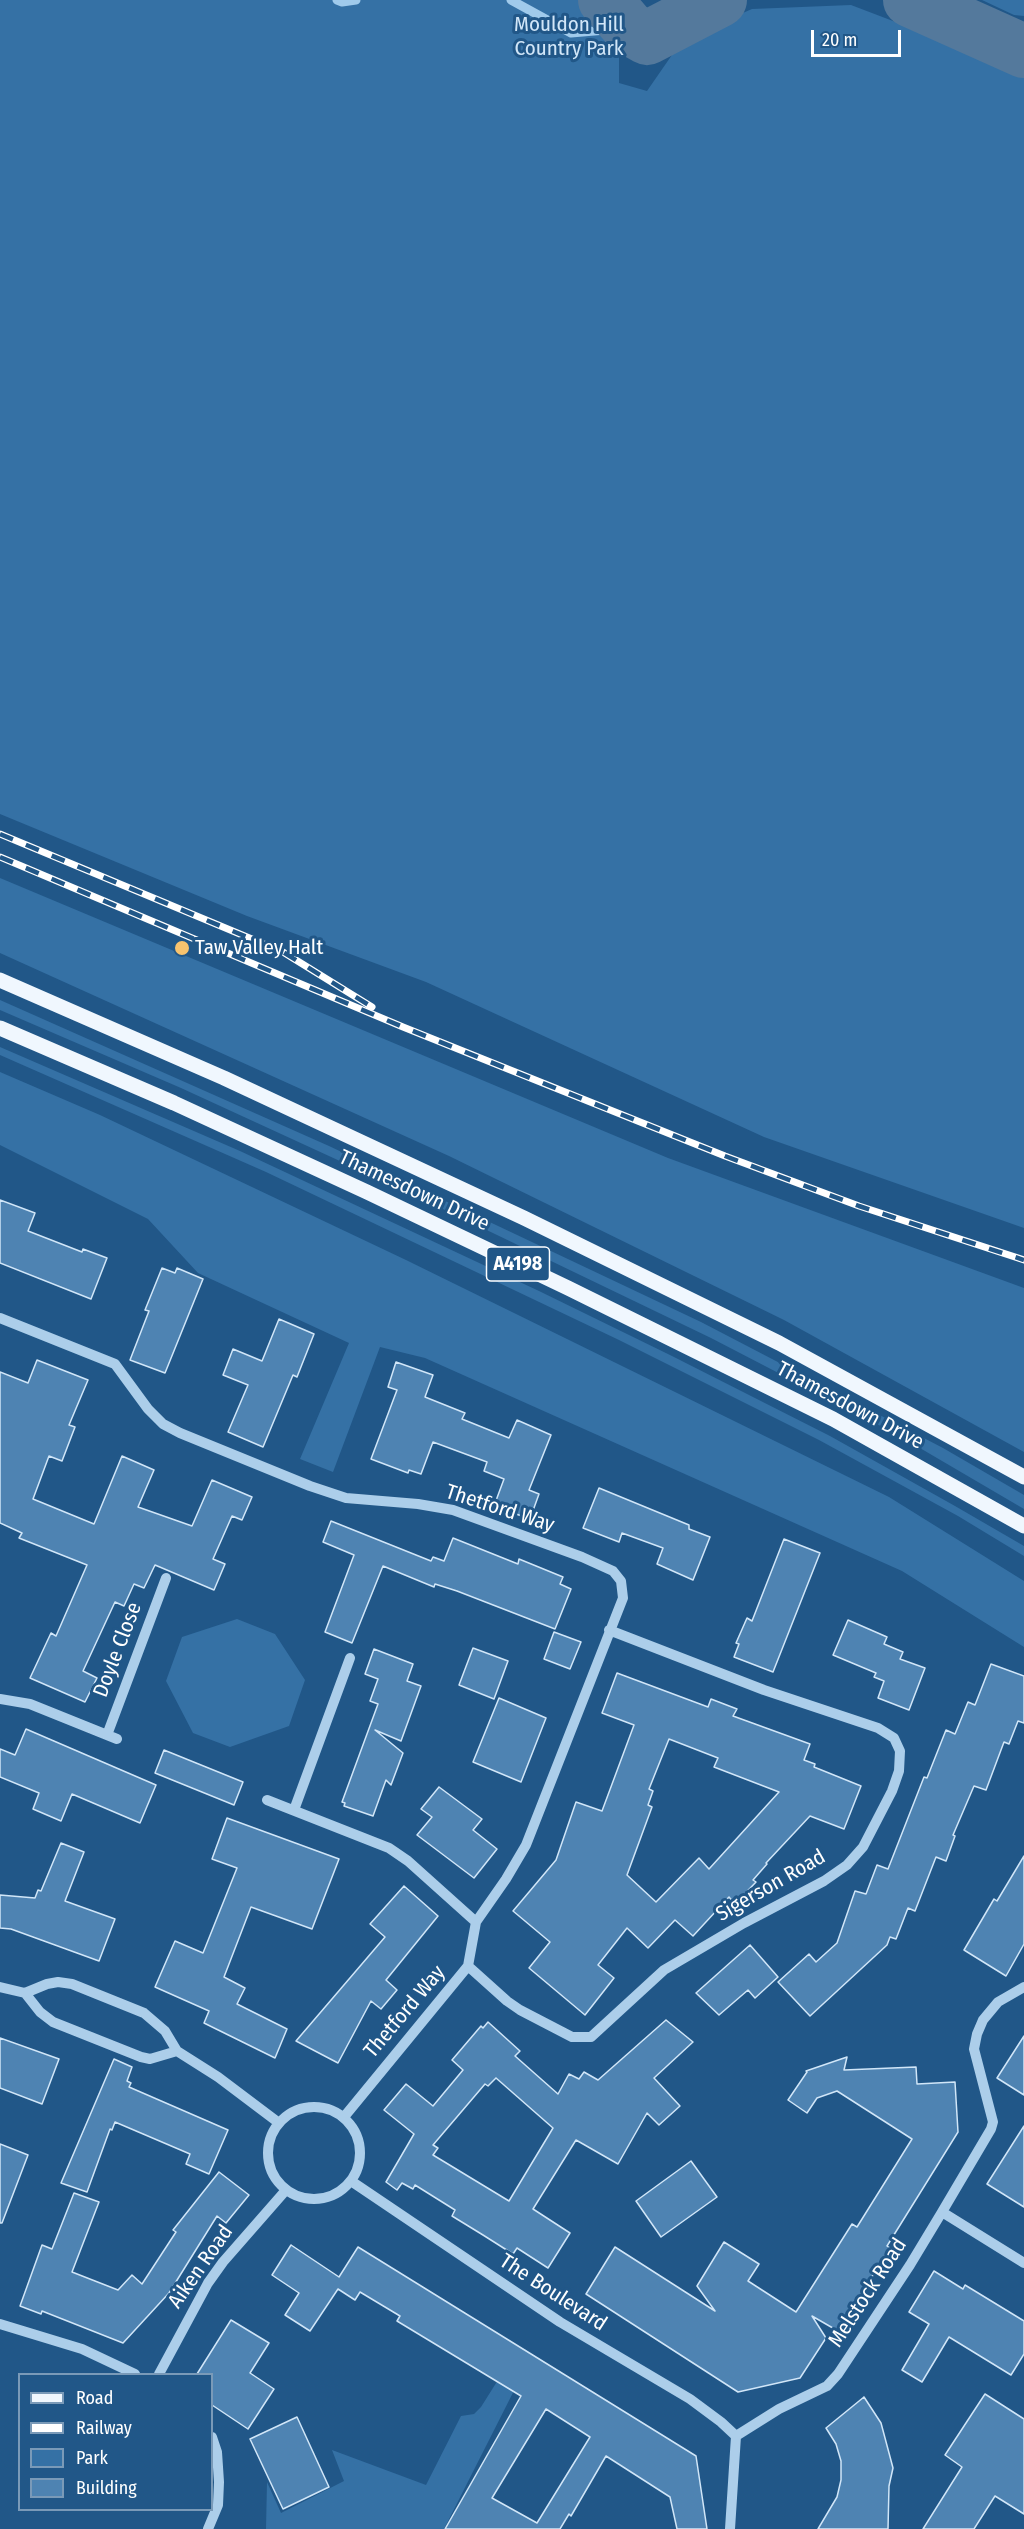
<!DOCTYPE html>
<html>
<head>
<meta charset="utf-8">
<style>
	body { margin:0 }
	#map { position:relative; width:1024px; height:2529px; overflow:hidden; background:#215788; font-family:"Fira Sans Condensed",sans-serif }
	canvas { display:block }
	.legend { position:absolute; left:18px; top:2373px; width:195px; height:138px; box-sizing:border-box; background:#215788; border:2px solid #7a9ab8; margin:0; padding:8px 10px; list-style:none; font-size:18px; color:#fff }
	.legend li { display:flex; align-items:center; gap:12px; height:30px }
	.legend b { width:30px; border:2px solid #7a9ab8 }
	.scale { position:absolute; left:811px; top:30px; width:90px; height:27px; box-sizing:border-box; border:3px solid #fff; border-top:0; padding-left:8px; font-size:18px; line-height:21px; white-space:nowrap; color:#fff; -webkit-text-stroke:4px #215788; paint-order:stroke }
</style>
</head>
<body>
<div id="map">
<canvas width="1024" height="2529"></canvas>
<ul class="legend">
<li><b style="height:8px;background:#f0f7fe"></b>Road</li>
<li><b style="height:8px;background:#fff"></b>Railway</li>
<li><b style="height:16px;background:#3571a5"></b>Park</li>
<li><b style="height:16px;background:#4e83b2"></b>Building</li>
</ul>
<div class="scale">20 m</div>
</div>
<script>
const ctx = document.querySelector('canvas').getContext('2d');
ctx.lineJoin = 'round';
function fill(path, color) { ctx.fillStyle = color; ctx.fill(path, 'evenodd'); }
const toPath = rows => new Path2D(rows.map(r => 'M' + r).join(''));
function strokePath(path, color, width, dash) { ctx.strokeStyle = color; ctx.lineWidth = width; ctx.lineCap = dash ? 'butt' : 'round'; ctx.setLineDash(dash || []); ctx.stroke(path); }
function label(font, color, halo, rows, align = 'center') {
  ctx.font = font + ' "Fira Sans Condensed",sans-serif'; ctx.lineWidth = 6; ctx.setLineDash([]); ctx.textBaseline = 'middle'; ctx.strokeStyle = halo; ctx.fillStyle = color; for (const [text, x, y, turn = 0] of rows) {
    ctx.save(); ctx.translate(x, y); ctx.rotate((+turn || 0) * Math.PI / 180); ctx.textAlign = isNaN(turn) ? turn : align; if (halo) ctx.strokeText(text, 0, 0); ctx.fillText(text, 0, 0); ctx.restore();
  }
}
const green = toPath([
	[0,0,587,0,619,43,619,83,647,91,683,39,752,9,851,5,1024,71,1024,1228,764,1137,426,982,247,916,0,814],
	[982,0,1024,0,1024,16,1014,15],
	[0,878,668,1158,1024,1288,1024,1452,784,1320,449,1156,0,953],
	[0,1000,329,1146,701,1322,943,1448,1024,1495,1024,1509,896,1434,711,1338,416,1196,181,1088,0,1010],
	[0,1047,240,1151,539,1291,672,1356,830,1436,955,1506,1024,1546,1024,1556,958,1516,819,1440,619,1340,266,1172,0,1055],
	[0,1072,100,1115,406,1260,889,1497,1024,1581,1024,1647,902,1571,425,1358,380,1347,333,1472,300,1459,349,1343,198,1273,148,1219,0,1145],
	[237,1619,275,1634,305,1680,289,1726,230,1747,193,1733,166,1681,182,1637],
	[525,2349,530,2355,529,2361,444,2529,266,2529,267,2482,281,2513,344,2481,332,2450,426,2485,461,2416,474,2414,481,2407,515,2353]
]);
const stream = toPath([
	[337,0,342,2,356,0],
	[511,0,571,33,629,28]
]);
const river = toPath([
	[605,0,629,28,647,38,720,0],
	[910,0,1024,51]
]);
const building = toPath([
	[0,1200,35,1213,28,1231,82,1252,83,1249,107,1258,91,1299,0,1263,0,1200],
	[162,1268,175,1273,177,1268,203,1279,165,1373,130,1360,149,1311,145,1310,162,1268],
	[279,1319,314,1334,297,1377,293,1375,263,1447,228,1432,248,1385,223,1375,233,1349,262,1361,279,1319],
	[37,1360,88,1380,69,1425,75,1427,62,1461,49,1456,33,1499,94,1524,122,1456,154,1470,138,1507,192,1526,212,1480,252,1497,242,1520,232,1516,213,1559,225,1564,214,1590,155,1565,144,1588,134,1584,124,1606,115,1602,83,1671,97,1678,85,1702,30,1678,51,1633,56,1636,87,1565,19,1538,22,1533,0,1523,0,1372,28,1383,37,1360],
	[396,1362,433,1375,425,1397,465,1413,462,1419,509,1438,517,1420,551,1435,529,1490,539,1494,530,1519,494,1506,504,1479,484,1471,487,1462,433,1442,421,1474,409,1470,408,1473,371,1459,397,1390,388,1387,396,1362],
	[599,1488,689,1525,689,1529,710,1537,693,1580,657,1564,663,1548,622,1533,619,1542,583,1528,599,1488],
	[331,1521,431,1561,433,1557,444,1561,453,1538,518,1564,519,1559,563,1577,560,1584,571,1589,555,1629,457,1591,435,1584,434,1587,383,1566,352,1643,325,1632,354,1555,323,1542,331,1521],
	[784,1539,820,1553,773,1672,734,1657,739,1644,736,1643,747,1618,752,1621,784,1539],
	[848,1620,887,1637,884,1644,903,1652,900,1659,925,1668,909,1710,878,1698,884,1681,874,1677,876,1673,833,1655,848,1620],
	[554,1632,581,1642,570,1669,544,1659,554,1632],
	[473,1648,508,1661,494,1699,459,1685,473,1648],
	[374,1649,413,1664,407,1681,421,1686,401,1741,375,1730,403,1753,391,1785,386,1780,373,1816,344,1806,345,1803,342,1802,378,1704,370,1701,378,1679,365,1674,374,1649],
	[991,1664,1024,1676,1024,1723,1018,1721,1009,1744,1004,1742,986,1790,974,1786,953,1835,955,1836,946,1861,936,1857,915,1911,908,1908,896,1939,890,1937,887,1945,810,2016,778,1982,809,1954,816,1962,837,1943,855,1891,866,1894,877,1865,888,1869,924,1777,927,1778,946,1730,955,1734,968,1702,975,1705,991,1664],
	[617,1673,708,1707,711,1699,737,1709,733,1716,810,1744,804,1760,815,1764,814,1767,861,1786,844,1829,810,1816,766,1863,767,1864,753,1880,756,1882,735,1904,729,1897,693,1936,675,1920,648,1948,627,1928,598,1965,614,1978,585,2015,529,1968,550,1942,513,1911,556,1860,576,1802,602,1811,634,1725,602,1713,617,1673],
	[669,1739,718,1758,714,1767,779,1792,709,1869,699,1858,656,1902,627,1875,652,1807,648,1805,653,1791,649,1789,669,1739],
	[499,1698,546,1718,521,1782,473,1762,499,1698],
	[26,1729,156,1785,140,1823,72,1794,61,1821,33,1809,39,1793,0,1777,0,1749,15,1755,26,1729],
	[164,1750,243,1782,234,1805,155,1773,164,1750],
	[439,1787,482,1819,473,1830,497,1849,474,1878,417,1835,432,1817,421,1809,439,1787],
	[227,1818,339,1859,312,1929,251,1907,224,1977,245,1988,237,2004,287,2029,275,2058,204,2023,209,2011,155,1987,175,1941,203,1953,237,1868,212,1859,227,1818],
	[61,1843,84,1852,65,1901,115,1919,99,1961,11,1929,0,1928,0,1895,35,1898,38,1890,41,1891,61,1843],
	[1024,1856,1024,1944,1006,1976,964,1950,994,1899,997,1901,1024,1856],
	[404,1886,438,1916,386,1980,397,1990,381,2009,371,2001,338,2063,296,2041,385,1937,370,1924,404,1886],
	[750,1945,778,1977,755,1998,748,1990,719,2015,696,1993,750,1945],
	[666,2020,693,2042,654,2078,680,2106,659,2125,647,2113,618,2164,576,2140,533,2209,570,2233,548,2268,517,2248,513,2254,483,2235,452,2216,455,2210,415,2185,413,2189,402,2183,397,2190,386,2182,414,2134,384,2110,406,2084,433,2106,463,2070,452,2060,481,2026,483,2028,488,2022,520,2051,515,2056,558,2094,569,2074,579,2079,584,2072,598,2080,666,2020],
	[496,2078,553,2128,509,2201,433,2155,438,2148,433,2145,485,2084,488,2086,496,2078],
	[1024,2036,1024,2095,997,2078,1024,2036],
	[0,2038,59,2059,42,2104,0,2088,0,2038],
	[847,2057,844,2070,916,2067,917,2084,955,2082,958,2132,887,2246,890,2248,838,2331,812,2316,826,2338,800,2378,738,2392,586,2294,615,2247,715,2311,697,2286,724,2242,759,2264,748,2281,796,2312,852,2224,857,2227,912,2139,837,2091,817,2098,807,2113,788,2100,807,2072,806,2071,847,2057],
	[114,2059,132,2067,127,2081,131,2083,129,2087,228,2130,209,2174,186,2164,190,2154,115,2122,112,2130,110,2129,87,2192,61,2183,114,2059],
	[1024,2126,1024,2207,987,2184,1024,2126],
	[0,2144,28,2155,2,2223,0,2223,0,2144],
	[691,2161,717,2197,661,2237,636,2201,691,2161],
	[219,2172,249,2195,226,2223,217,2216,169,2293,123,2343,42,2311,41,2314,20,2306,42,2245,52,2249,74,2193,99,2202,72,2272,118,2290,132,2275,142,2284,176,2232,173,2230,219,2172],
	[291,2245,339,2277,358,2247,696,2456,707,2529,677,2529,670,2497,606,2456,571,2516,569,2514,560,2529,445,2529,521,2396,397,2321,400,2316,360,2292,355,2300,338,2289,310,2331,285,2315,299,2293,272,2275,291,2245],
	[546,2409,590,2437,537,2523,492,2498,546,2409],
	[934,2271,963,2289,965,2285,1024,2321,1024,2354,1011,2375,949,2337,922,2382,902,2370,929,2324,909,2312,934,2271],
	[231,2320,269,2343,250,2373,274,2389,248,2429,212,2405,212,2374,197,2374,231,2320],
	[985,2394,1024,2419,1024,2514,995,2496,974,2529,923,2529,962,2467,945,2455,985,2394],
	[864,2397,881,2423,893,2468,889,2486,888,2529,818,2529,837,2497,841,2480,841,2461,836,2444,826,2428,864,2397],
	[297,2417,329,2487,283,2509,250,2439,297,2417]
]);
const minor = toPath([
	[0,1318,115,1364,148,1409,163,1424,180,1433,310,1486,346,1498,418,1504,453,1510,582,1557,613,1571,621,1581,623,1598,526,1845,506,1879,476,1922,468,1966,344,2117],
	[0,1699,30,1704,117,1739],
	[107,1735,166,1578],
	[267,1800,389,1848,408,1861,476,1922],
	[294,1810,350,1658],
	[468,1966,507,2001,520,2010,572,2037,591,2037,664,1970,744,1923,824,1881,847,1865,863,1847,892,1791,899,1771,900,1751,894,1738,878,1728,764,1690,609,1630],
	[0,1987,25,1993,47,1984,58,1982,72,1984,144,2013,165,2031,177,2051,218,2077,279,2123],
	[25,1993,40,2012,53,2022,141,2057,150,2059,177,2051],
	'268 2153a46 46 0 1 1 92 0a46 46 0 1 1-92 0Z',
	[351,2181,560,2322,690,2399,721,2422,736,2436],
	[942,2212,991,2129,993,2122,974,2049,977,2034,983,2020,998,2002,1024,1987],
	[0,2324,82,2349,135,2374],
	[159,2374,208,2283,223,2262,286,2190],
	[736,2436,779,2409,827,2386,838,2374,910,2265,942,2212,1024,2263],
	[208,2529,218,2505,219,2482,217,2452,212,2437],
	[730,2529,736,2436]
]);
const major = toPath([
	[0,980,224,1078,524,1218,779,1343,1024,1477],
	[0,1028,174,1103,367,1192,568,1288,833,1419,1024,1526]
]);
const rail = toPath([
	[0,834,283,952,372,1007],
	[0,857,403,1027,725,1156,859,1206,1024,1260]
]);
const markers = [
	[182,948,8,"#f7c36e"]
];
const shields = [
	[518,1264,63]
];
const shieldNames = [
	["A4198",518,1264]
];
const parkNames = [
	["Mouldon Hill",569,25],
	["Country Park",569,49]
];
const poiNames = [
	["Taw Valley Halt",195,948]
];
const streetNames = [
	["Thamesdown Drive",414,1191,25],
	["Thamesdown Drive",850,1406,28],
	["Thetford Way",500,1509,18],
	["Doyle Close",118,1650,-69],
	["Sigerson Road",771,1886,-30],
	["Thetford Way",405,2012,-50],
	["Aiken Road",201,2267,-55],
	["The Boulevard",553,2293,33],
	["Melstock Road",868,2293,-57]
];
fill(green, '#3571a5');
strokePath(stream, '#a0caeb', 9);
strokePath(river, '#54799c', 54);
fill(building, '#4e83b2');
strokePath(building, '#d1e6f8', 1.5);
strokePath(minor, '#acceea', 10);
strokePath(major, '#f0f7fe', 15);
strokePath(rail, '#fff', 7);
strokePath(rail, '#215788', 4.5, [14]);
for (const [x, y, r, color] of markers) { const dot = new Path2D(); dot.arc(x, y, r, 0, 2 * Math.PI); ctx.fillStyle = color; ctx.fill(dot); strokePath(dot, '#215788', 2); }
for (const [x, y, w] of shields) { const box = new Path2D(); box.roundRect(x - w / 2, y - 17, w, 34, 4.5); ctx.fillStyle = '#215788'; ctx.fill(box); strokePath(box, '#fff', 1.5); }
label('bold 20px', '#fff', null, shieldNames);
label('21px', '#d1e6f8', '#215788', parkNames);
label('21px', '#fff', '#215788', poiNames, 'left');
label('21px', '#fff', '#215788', streetNames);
</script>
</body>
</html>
